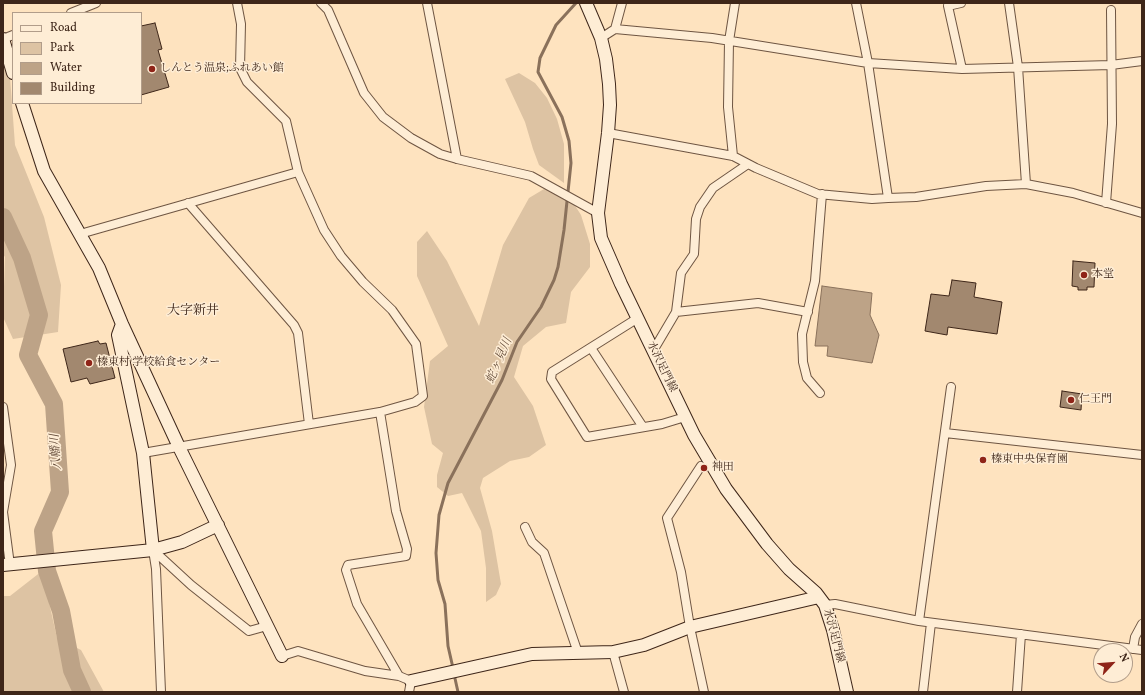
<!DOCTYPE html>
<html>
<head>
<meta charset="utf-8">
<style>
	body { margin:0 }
	#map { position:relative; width:1145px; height:695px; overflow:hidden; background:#fee3bf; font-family:Vollkorn,serif }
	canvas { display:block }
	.frame { position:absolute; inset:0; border:4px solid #3e2619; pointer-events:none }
	.legend { position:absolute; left:12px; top:12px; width:130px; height:92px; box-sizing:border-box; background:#feedd5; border:1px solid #b19d8a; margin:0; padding:5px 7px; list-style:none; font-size:12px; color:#3e2619 }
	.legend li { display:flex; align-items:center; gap:8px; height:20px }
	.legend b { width:20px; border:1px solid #b19d8a }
	.north { position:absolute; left:1093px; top:643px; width:40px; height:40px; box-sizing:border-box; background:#feedd5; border:1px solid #b19d8a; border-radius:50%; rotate:64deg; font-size:11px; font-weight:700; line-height:16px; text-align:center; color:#3e2619 }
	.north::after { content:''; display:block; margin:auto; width:14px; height:18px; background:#8f2418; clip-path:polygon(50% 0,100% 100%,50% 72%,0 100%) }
</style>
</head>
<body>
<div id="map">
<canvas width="1145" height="695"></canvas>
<div class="frame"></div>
<ul class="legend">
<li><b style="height:5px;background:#feedd5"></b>Road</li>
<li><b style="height:11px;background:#ddc3a3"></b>Park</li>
<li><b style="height:11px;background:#bda387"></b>Water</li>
<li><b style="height:11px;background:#a2886f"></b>Building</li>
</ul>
<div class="north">N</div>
</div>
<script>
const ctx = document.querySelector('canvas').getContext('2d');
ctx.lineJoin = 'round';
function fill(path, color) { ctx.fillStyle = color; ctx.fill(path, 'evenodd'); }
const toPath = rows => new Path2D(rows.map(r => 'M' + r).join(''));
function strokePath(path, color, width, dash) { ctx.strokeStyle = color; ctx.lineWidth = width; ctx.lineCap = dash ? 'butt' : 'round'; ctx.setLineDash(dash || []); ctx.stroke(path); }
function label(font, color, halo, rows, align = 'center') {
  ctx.font = font + ' Vollkorn,"Noto Serif JP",serif'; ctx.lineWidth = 3; ctx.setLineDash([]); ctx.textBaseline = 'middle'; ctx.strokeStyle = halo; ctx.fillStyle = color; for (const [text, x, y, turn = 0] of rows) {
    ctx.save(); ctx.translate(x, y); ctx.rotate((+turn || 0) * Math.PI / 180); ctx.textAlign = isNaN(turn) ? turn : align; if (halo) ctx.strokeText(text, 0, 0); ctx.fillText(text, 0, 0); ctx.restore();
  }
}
const green = toPath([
	[3,61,10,77,15,145,44,217,61,285,58,332,13,339,3,317,5,257,3,254],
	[519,73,535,83,547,98,557,119,564,144,564,183,539,165,533,149,525,122,505,79],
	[544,189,555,192,574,204,581,215,590,244,590,267,571,292,566,323,546,327,523,346,514,377,533,406,546,445,529,457,510,461,483,478,480,488,492,531,501,584,496,595,486,602,486,568,481,531,462,493,448,496,437,487,437,475,443,453,432,444,424,407,430,361,448,346,417,276,417,242,427,231,447,261,479,326,503,245,529,198],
	[42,571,57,638,81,650,104,692,3,692,3,596,10,596]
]);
const water = toPath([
	[822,286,872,293,870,315,879,335,872,363,827,356,828,346,815,346,822,286]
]);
const stream = toPath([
	[453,668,448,646,445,604,438,580,436,553,439,515,448,483,502,380,517,342,541,307,554,280,558,267,564,230,571,163,569,141,562,117,538,72,540,58,556,25,576,3],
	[454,674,458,692]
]);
const river = toPath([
	[3,217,22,258,39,315,28,355,54,404,60,492,43,531,47,571,61,611,72,670,82,692]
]);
const building = toPath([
	[155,23,162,49,158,50,169,87,141,95,141,26,155,23],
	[1073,261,1095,263,1094,287,1087,287,1087,290,1078,290,1078,287,1072,286,1073,261],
	[952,280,976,283,974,297,1002,302,997,334,948,327,947,335,925,331,931,294,949,296,952,280],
	[98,341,100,344,106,343,115,378,90,384,87,378,71,382,63,349,98,341],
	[1062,391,1082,394,1081,410,1060,407,1062,391]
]);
const street = toPath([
	[321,3,328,10,364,93,383,117,411,138,440,154,457,159,531,176,598,213],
	[427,3,457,159],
	[856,3,868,63,888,198],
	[961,3,948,6,962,69],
	[1009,3,1018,67,1026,184],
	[71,13,96,3],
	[615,29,622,3],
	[601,38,615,29,712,38,868,63,962,69,1111,65,1142,61],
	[3,39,13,35],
	[608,133,733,156,756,168,818,194,872,199,888,198,916,197,986,186,1026,184,1073,193,1142,213],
	[733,156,728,107,729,41,735,3],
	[188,203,294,325,298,333,309,424],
	[1106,203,1112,124,1111,10],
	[80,234,298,172],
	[676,312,758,303,808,312],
	[638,318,552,372,551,379,587,437,662,424,685,417],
	[591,348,643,427],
	[653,351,676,312,681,273,694,254,696,219,700,207,713,188,748,164],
	[820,393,807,378,803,362,802,334,815,281,822,194],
	[3,407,11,465,3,512,10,565],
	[380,412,396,511,407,549,406,556,348,565,346,570,357,604,399,676],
	[945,433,1142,455],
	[143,453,380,412,415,402,423,396,416,344,392,310,363,282,341,256,324,230,298,172,286,121,247,82,240,68,241,24,237,3],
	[701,466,667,518,681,572,690,627,704,692],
	[525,527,532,542,544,553,578,653],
	[153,550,191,585,249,631,267,626],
	[153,550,156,569,161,692],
	[825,605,835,604,919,621,1142,650],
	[919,621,951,387],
	[1133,649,1135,637,1142,624],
	[613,652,624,692],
	[282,656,298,651,365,671,399,676,411,681,409,692],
	[923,692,931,623],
	[1017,692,1021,634]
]);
const secondary = toPath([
	[586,3,601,38,606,59,609,84,610,105,608,133,598,213,601,238,621,284,694,435,726,489,767,544,789,569,816,593,825,605,833,630,847,692],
	[3,39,13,73],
	[22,103,44,171,99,268,122,324,179,447,282,656],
	[122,324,118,335,143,453,153,550],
	[3,565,153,550,182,542,218,525],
	[411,681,532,654,613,652,644,645,690,627,819,597]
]);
const markers = [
	[152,69,4,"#8f2418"],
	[1084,275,4,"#8f2418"],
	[89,363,4,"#8f2418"],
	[1071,400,4,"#8f2418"],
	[983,460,4,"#8f2418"],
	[704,468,4,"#8f2418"]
];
const poiNames = [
	["しんとう温泉;ふれあい館",160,69],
	["本堂",1092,275],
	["榛東村 学校給食センター",97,363],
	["仁王門",1079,400],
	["榛東中央保育園",991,460],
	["神田",712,468]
];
const streetNames = [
	["水沢足門線",661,367,64],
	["水沢足門線",833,636,75]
];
const waterNames = [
	["蛇ヶ見川",500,361,-67],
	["八幡川",57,452,-94]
];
const quarterNames = [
	["大字新井",193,312]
];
fill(green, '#ddc3a3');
fill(water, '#bda387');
strokePath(water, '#8a715b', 1);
strokePath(stream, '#8a715b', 3);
strokePath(river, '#bda387', 18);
fill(building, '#a2886f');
strokePath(building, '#3e2619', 1);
strokePath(street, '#6e5542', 10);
strokePath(secondary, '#3e2619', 14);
strokePath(street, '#feedd5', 8);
strokePath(secondary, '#feedd5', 12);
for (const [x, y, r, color] of markers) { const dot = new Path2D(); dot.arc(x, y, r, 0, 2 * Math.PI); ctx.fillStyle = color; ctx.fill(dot); strokePath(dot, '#feedd5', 1.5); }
label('11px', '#3e2619', '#feedd5', poiNames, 'left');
label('11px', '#3e2619', '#feedd5', streetNames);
label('italic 12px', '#644c3a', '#feedd5', waterNames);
label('13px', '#3e2619', '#feedd5', quarterNames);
</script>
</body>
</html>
